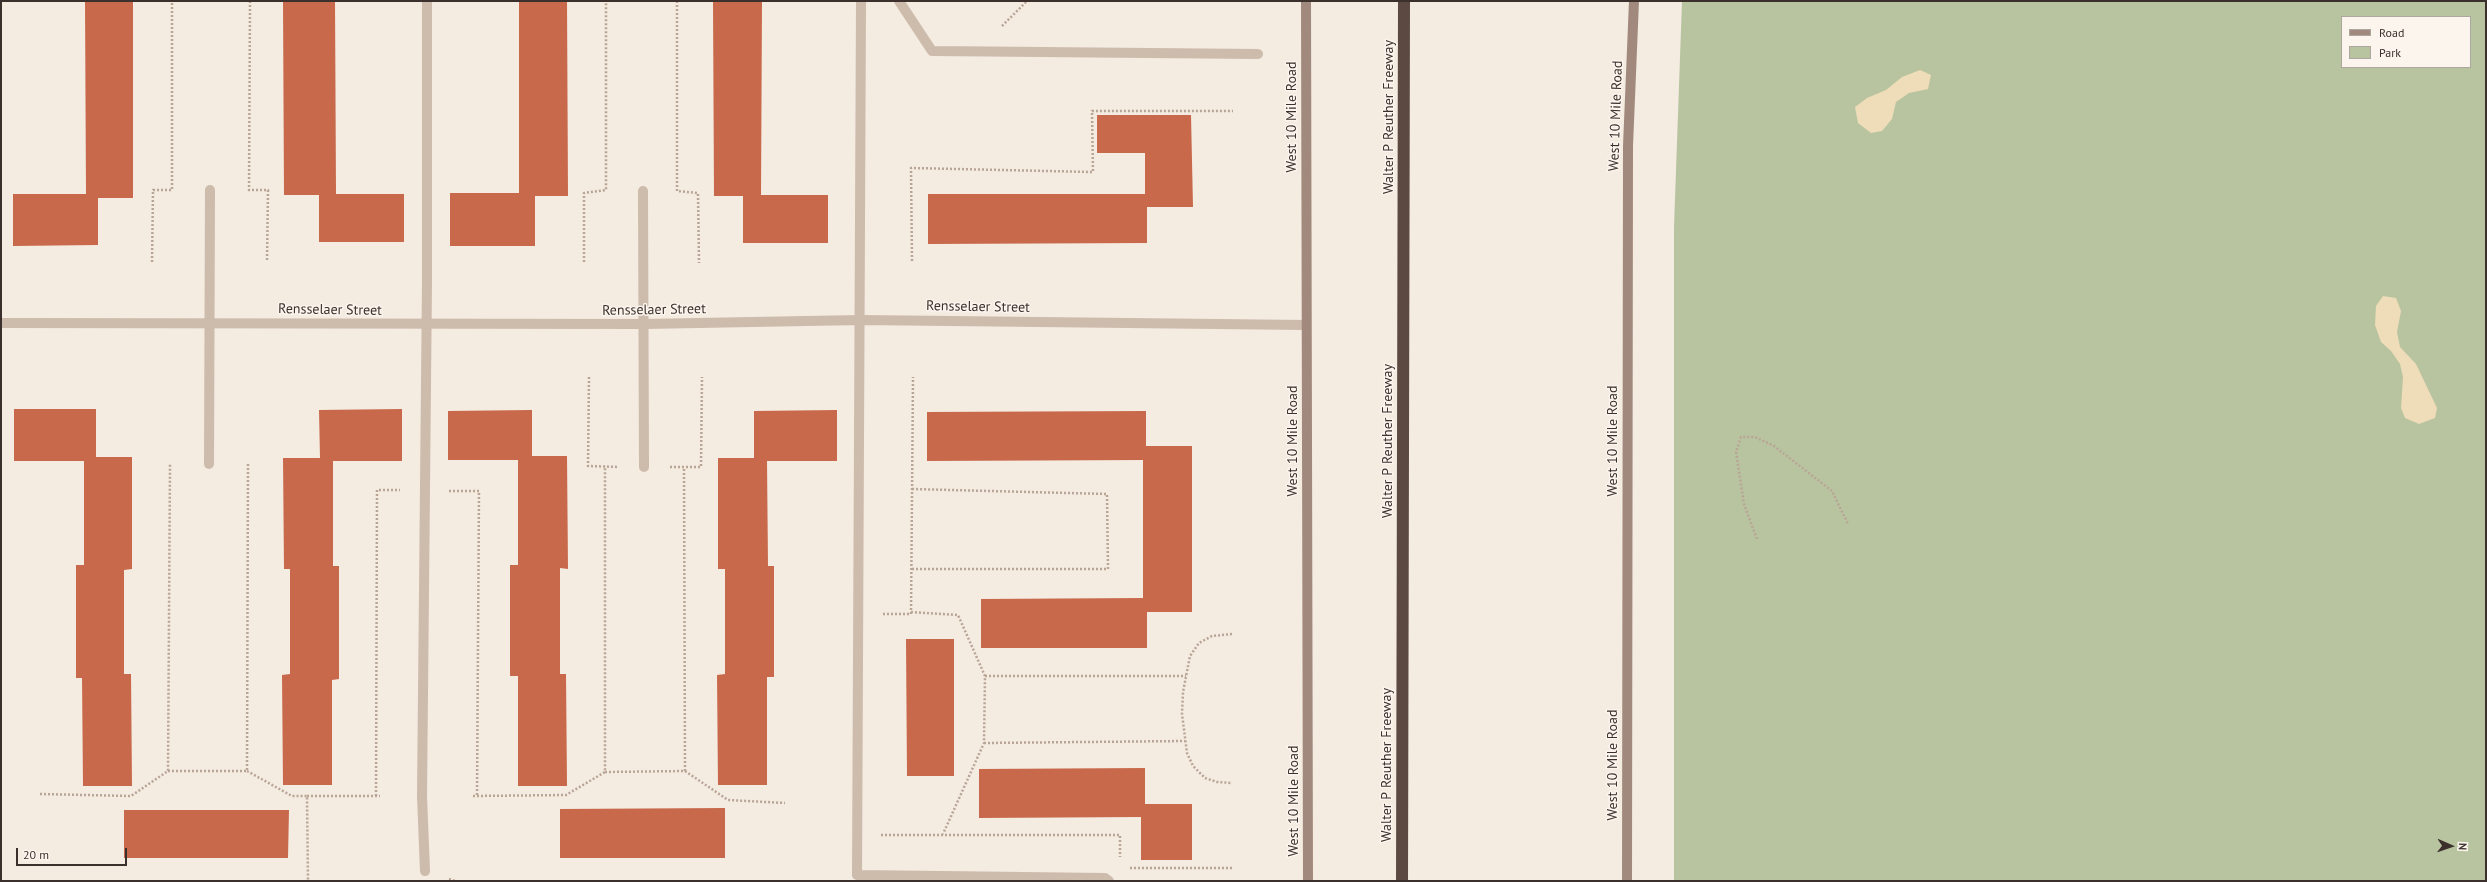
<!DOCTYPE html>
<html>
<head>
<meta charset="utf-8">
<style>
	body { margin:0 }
	#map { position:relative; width:2487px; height:882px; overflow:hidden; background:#f4ebe1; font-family:"PT Sans",sans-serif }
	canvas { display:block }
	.frame { position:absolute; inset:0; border:2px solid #3b302b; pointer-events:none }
	.legend { position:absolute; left:2341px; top:16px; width:130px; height:52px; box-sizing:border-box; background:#fbf5ee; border:1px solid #aea6a0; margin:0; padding:5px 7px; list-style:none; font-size:12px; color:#3b302b }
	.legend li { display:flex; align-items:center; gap:8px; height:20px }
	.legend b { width:20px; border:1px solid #aea6a0 }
	.north { position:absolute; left:2431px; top:826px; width:40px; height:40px; -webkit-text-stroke:3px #fbf5ee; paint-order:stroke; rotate:92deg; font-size:11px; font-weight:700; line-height:16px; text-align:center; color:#3b302b }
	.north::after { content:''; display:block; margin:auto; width:14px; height:18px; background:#3b302b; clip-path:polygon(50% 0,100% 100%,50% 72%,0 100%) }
	.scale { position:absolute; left:16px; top:848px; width:111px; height:18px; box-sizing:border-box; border:2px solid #3b302b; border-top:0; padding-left:5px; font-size:12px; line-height:14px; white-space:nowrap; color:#3b302b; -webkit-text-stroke:3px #fbf5ee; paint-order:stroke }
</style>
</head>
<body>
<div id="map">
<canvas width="2487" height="882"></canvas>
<div class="frame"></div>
<ul class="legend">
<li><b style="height:5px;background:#a18a7d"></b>Road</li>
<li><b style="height:11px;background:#b8c4a0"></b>Park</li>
</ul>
<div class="north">N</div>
<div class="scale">20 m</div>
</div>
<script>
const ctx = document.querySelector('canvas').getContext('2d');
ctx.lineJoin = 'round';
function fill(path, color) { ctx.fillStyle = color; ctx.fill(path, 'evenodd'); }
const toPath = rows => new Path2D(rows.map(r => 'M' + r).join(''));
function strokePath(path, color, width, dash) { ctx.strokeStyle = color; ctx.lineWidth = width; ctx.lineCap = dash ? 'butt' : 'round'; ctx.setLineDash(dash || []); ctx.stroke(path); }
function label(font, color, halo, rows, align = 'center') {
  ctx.font = font + ' "PT Sans",sans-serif'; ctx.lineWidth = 3; ctx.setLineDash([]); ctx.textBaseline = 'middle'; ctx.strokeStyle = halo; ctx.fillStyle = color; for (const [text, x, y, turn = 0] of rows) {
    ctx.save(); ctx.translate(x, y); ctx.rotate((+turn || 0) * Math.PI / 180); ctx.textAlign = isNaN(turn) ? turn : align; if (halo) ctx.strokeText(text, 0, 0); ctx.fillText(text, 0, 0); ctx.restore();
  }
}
const green = toPath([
	[1682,1,2486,1,2486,881,1674,881,1674,227],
	[2342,17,2470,17,2470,67,2342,67]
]);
const sand = toPath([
	[1920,70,1931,75,1928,89,1909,93,1896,102,1892,119,1882,131,1871,133,1858,123,1855,107,1867,98,1886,90,1902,77],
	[2383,296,2396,298,2401,311,2397,332,2400,347,2416,364,2437,408,2435,418,2419,424,2405,418,2401,408,2403,377,2400,364,2391,351,2381,342,2375,325,2376,306]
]);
const building = toPath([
	[85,1,133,1,133,198,98,198,98,245,13,246,13,194,86,194],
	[283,1,335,1,336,194,404,194,404,242,319,242,319,195,284,195],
	[519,1,567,1,568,196,535,196,535,246,450,246,450,193,519,193],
	[713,1,762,1,761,195,828,195,828,243,743,243,743,196,714,196],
	[1097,115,1191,115,1193,207,1147,207,1147,243,928,244,928,194,1145,194,1145,153,1097,153],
	[14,409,96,409,96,457,132,457,132,569,124,570,124,674,131,674,132,786,83,786,82,678,76,678,76,565,84,565,84,461,14,461],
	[402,409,402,461,333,461,333,566,339,566,339,679,332,680,332,785,283,785,282,675,290,674,290,569,284,569,283,458,320,458,319,410],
	[532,410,532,456,567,456,568,569,560,568,560,674,566,674,567,786,518,786,518,676,510,676,510,565,518,565,518,460,448,460,448,411],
	[837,410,837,461,767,461,768,566,774,566,774,677,767,677,767,785,718,785,717,675,725,674,725,569,718,569,718,458,754,458,754,411],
	[1146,411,1146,446,1192,446,1192,612,1147,612,1147,648,981,648,981,599,1143,598,1143,460,927,461,927,412],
	[906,639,954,639,954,776,907,776],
	[1145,768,1145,804,1192,804,1192,860,1141,860,1141,817,979,818,979,769],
	[725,808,725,858,560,858,560,809],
	[124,810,289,810,288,858,124,858]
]);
const path = toPath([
	[250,1,249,190,268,190,267,262],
	[677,1,677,191,698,193,699,263],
	[1002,26,1027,1],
	[912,261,911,168,1093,172,1092,111,1233,111],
	[152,262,153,190,172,190,172,1],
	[584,262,584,193,606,190,606,1],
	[589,377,588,466,619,467],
	[670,467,701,467,702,377],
	[449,491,479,491,477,796],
	[1757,539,1744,504,1736,452,1741,437,1755,437,1774,446,1832,491,1848,524],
	[912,569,1108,569,1107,494,912,489],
	[911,612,958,615,985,676,984,743,943,834],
	[883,614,911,614,913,377],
	[1232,634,1212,636,1199,643,1190,656,1183,692,1182,714,1187,753,1193,766,1205,778,1217,782,1232,783],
	[985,676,1186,676],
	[984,743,1185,741],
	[168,771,247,771,248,464],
	[247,771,292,796,307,796,308,881],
	[685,771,728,800,785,803],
	[605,772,685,771,684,467],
	[40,794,131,796,168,771,170,464],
	[307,796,380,796],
	[376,796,377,490,400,490],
	[473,796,566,795,605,772,605,466],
	[881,835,1120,835,1120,857],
	[1130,868,1232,868],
	[449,879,455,881]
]);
const service = toPath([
	[861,1,857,875,1105,878,1109,881],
	[899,1,932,51,1258,54],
	[643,191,644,467],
	[209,464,210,190],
	[425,871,422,796,427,281,427,1]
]);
const minor = toPath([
	[1,323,644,324,861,320,1306,325]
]);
const secondary = toPath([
	[1306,1,1308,881],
	[1627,881,1628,146,1634,1]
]);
const motorway = toPath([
	[1402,881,1404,1]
]);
const streetNames = [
	["West 10 Mile Road",1616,116,-88],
	["West 10 Mile Road",1292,117,-90],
	["Walter P Reuther Freeway",1389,117,-90],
	["Rensselaer Street",978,307,1],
	["Rensselaer Street",330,310,1],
	["Rensselaer Street",654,310,-1],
	["West 10 Mile Road",1293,441,-90],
	["Walter P Reuther Freeway",1388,441,-90],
	["West 10 Mile Road",1613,441,-90],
	["Walter P Reuther Freeway",1387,765,-90],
	["West 10 Mile Road",1613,765,-90],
	["West 10 Mile Road",1294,801,-90]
];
fill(green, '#b8c4a0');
fill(sand, '#efdcb8');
fill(building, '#c8694b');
strokePath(path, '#b9a596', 2.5, [2, 2]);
strokePath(service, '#cdbbac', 10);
strokePath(minor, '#cdbbac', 10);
strokePath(secondary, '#a18a7d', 10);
strokePath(motorway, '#5c4a42', 12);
label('14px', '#3b302b', '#fbf5ee', streetNames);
</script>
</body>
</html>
